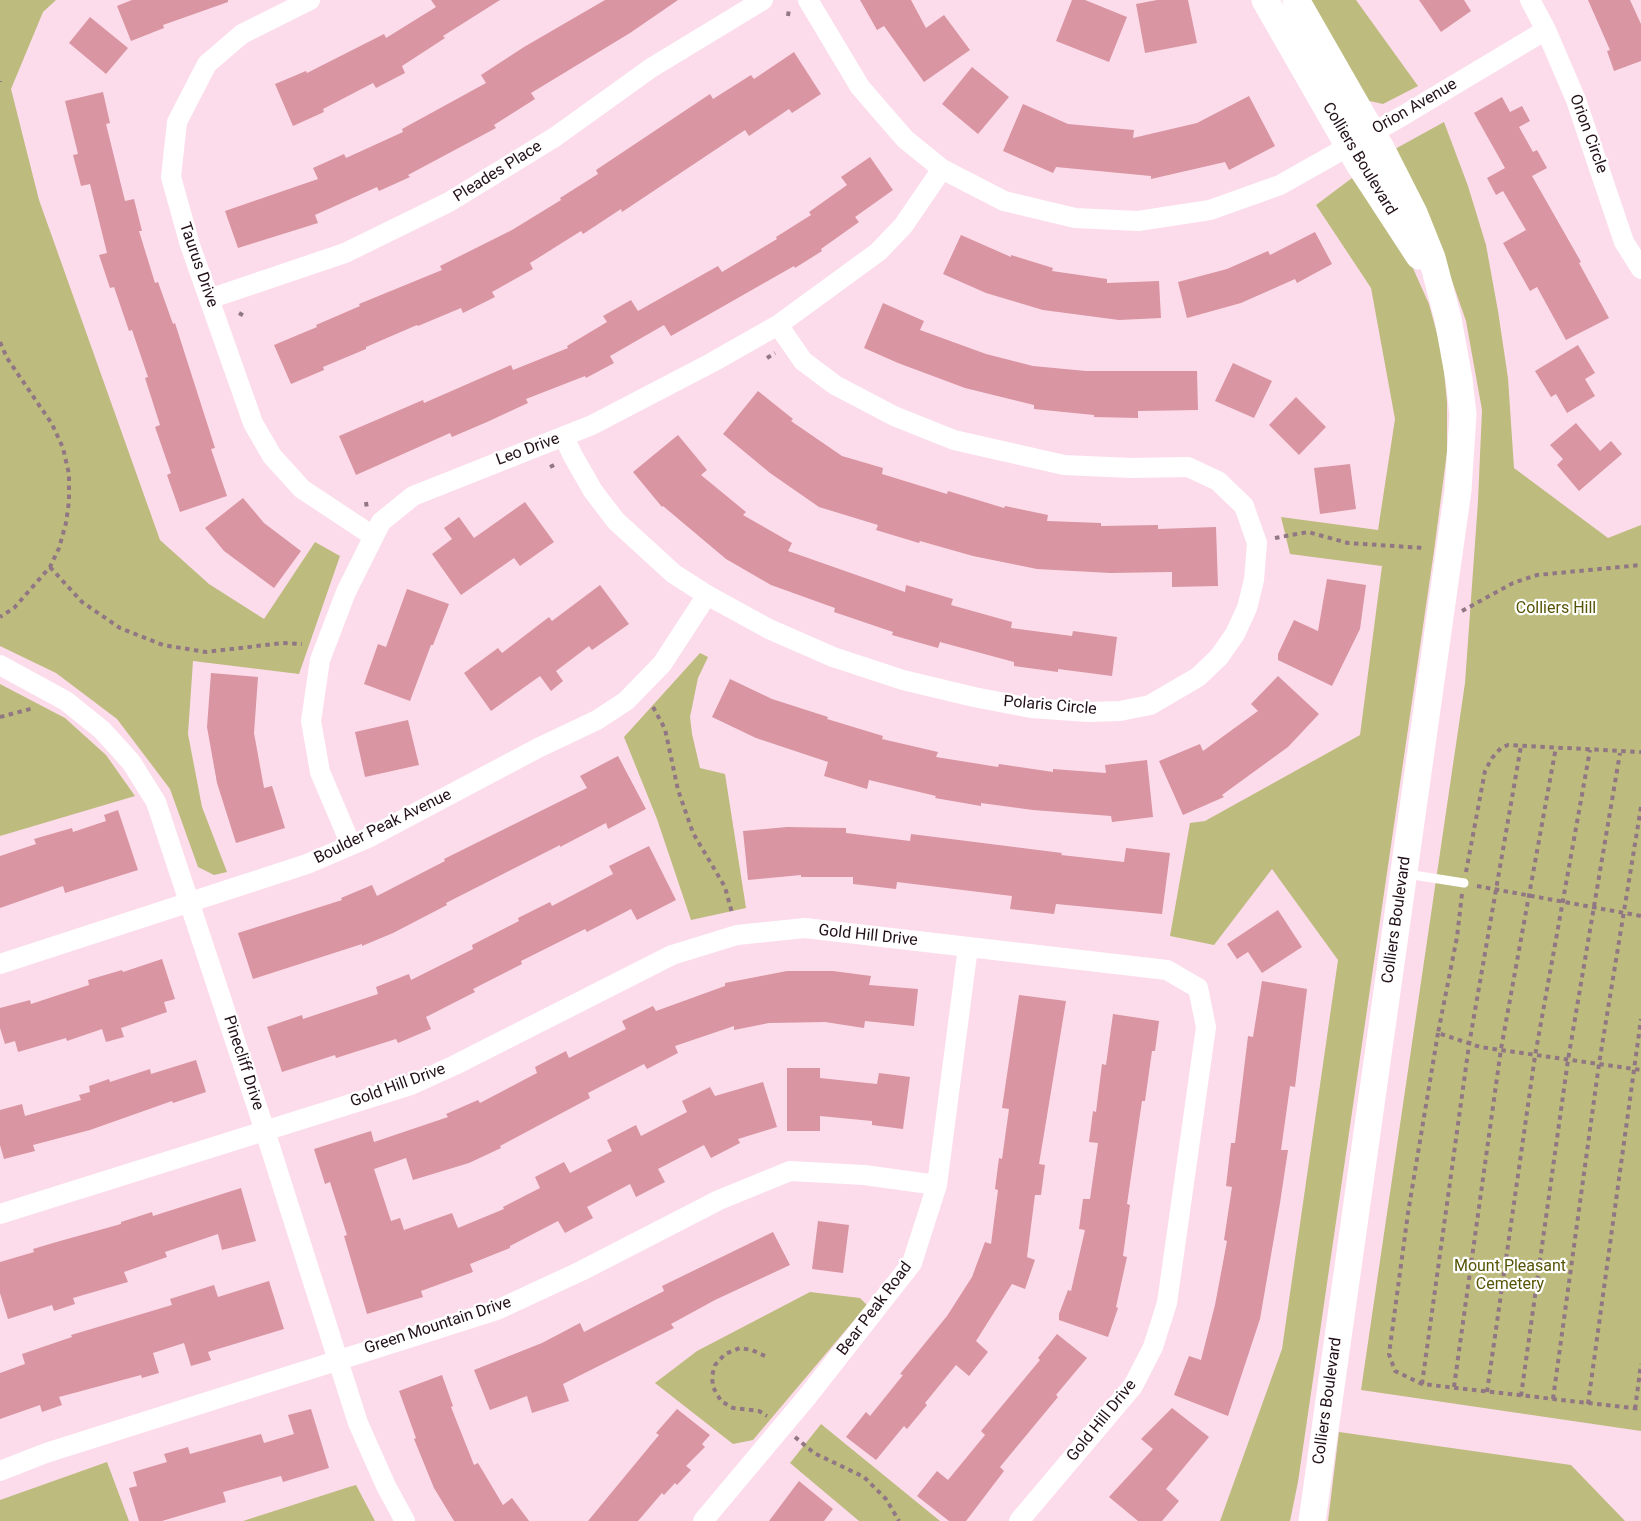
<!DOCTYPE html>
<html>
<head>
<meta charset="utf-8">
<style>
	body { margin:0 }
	canvas { display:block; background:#fcdbeb }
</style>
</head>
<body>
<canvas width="1641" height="1521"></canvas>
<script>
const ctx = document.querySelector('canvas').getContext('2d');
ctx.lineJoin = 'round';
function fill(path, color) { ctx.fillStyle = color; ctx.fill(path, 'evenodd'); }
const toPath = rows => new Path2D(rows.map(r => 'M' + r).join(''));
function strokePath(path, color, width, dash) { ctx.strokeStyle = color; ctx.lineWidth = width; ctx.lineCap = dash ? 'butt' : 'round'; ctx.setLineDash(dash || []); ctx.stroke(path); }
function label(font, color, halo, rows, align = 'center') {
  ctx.font = font + ' Roboto,sans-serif'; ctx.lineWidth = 4.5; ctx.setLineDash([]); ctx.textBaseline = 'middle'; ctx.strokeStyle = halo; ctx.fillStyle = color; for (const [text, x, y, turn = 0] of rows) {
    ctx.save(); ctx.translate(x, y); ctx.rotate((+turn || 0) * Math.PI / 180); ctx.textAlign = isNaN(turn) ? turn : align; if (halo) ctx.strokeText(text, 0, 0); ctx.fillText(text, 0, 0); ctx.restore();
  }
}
const green = toPath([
	[0,0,56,0,43,12,11,89,39,200,160,540,209,584,264,619,315,542,340,556,299,674,193,661,188,734,202,807,227,872,214,875,198,867,170,789,117,719,56,673,0,646],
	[1306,0,1356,0,1418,86,1383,104,1365,100],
	[1444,122,1468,186,1486,245,1498,311,1508,378,1514,468,1608,538,1641,525,1641,1431,1361,1390,1465,683,1478,501,1482,410,1466,321,1435,232,1395,149],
	[1352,178,1407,255,1429,304,1442,352,1447,402,1447,452,1434,551,1298,1482,1290,1521,1220,1521,1282,1349,1338,960,1272,869,1214,945,1170,936,1190,823,1205,821,1360,735,1382,566,1290,554,1281,517,1378,530,1395,419,1371,288,1316,205],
	[700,653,708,657,698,678,690,717,692,734,700,768,725,774,746,908,691,920,657,819,624,737],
	[0,684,65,718,106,755,135,796,0,836],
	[810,1292,860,1298,867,1305,753,1440,733,1444,655,1383,697,1351],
	[821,1424,940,1521,859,1521,790,1463],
	[1339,1432,1571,1465,1625,1521,1328,1521],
	[107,1462,129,1521,0,1521,0,1500],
	[356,1485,375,1521,243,1521,349,1487]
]);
const building = toPath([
	[132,0,228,0,228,2,163,25,164,28,131,41,117,6],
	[431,0,500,0,443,36,445,38,402,66,405,73,376,88,373,83,323,109,324,112,293,126,275,84,306,71,307,73,384,34,386,38,436,7],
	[605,0,678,0,630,33,531,93,535,99,494,125,496,128,408,175,410,177,379,191,377,187,315,215,318,223,238,248,225,211,318,179,313,168,344,154,346,158,403,132,402,129,486,83,481,75,524,47],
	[860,0,911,0,926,28,944,15,970,50,924,82,884,26,877,30],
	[1072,0,1085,0,1127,17,1109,62,1056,41],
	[1157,0,1188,0,1197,43,1145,53,1136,4],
	[1419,0,1464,0,1471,11,1441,32],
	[1588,0,1630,0,1641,24,1641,61,1614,71,1607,51,1610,50],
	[90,17,128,48,106,74,69,43],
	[794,52,821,94,792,113,789,109,749,136,745,130,622,212,621,209,583,234,581,231,530,263,533,269,492,292,495,297,463,313,461,308,418,326,417,325,366,347,366,349,323,367,324,370,291,384,274,345,317,327,316,325,360,306,359,304,442,270,440,266,512,230,561,200,560,198,598,174,596,170,710,94,713,99,751,75,754,79],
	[972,67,1009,97,978,134,942,104],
	[103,92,110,123,106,124,125,201,134,199,142,231,139,231,155,283,158,282,173,324,175,323,215,448,211,449,227,496,180,512,167,475,171,473,155,427,160,425,145,378,148,377,132,330,129,331,114,287,110,288,99,255,107,253,90,184,81,186,73,155,78,154,65,101],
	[1249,96,1275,146,1229,170,1225,162,1151,179,1151,176,1056,167,1053,173,1003,151,1023,104,1068,124,1134,130,1133,138,1197,123],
	[1502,97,1510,112,1522,106,1530,121,1519,127,1533,152,1537,150,1547,168,1532,176,1581,262,1579,263,1609,318,1566,340,1537,287,1530,291,1503,243,1526,230,1503,191,1496,195,1487,178,1505,168,1474,113],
	[870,157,893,190,855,217,859,222,821,249,822,251,795,268,794,266,671,336,664,325,610,356,614,363,586,378,585,376,526,399,528,403,487,422,452,437,450,433,356,475,339,436,423,400,424,403,511,365,513,370,568,348,567,346,607,322,603,316,631,300,638,311,718,266,722,272,777,239,776,237,811,215,809,212,847,185,841,177],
	[1315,232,1332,264,1297,283,1295,279,1241,303,1187,318,1178,282,1227,269,1268,251,1270,255],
	[961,235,1011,257,1011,255,1053,268,1052,271,1107,279,1107,283,1159,281,1161,318,1119,320,1043,310,986,293,943,274],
	[883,303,924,321,920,330,986,354,1033,366,1086,371,1197,371,1198,410,1138,411,1138,418,1094,417,1094,415,1034,409,1034,405,965,388,898,363,864,348],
	[1578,345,1595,373,1585,379,1595,396,1567,413,1556,394,1551,397,1535,371],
	[1233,363,1272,381,1254,418,1215,401],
	[758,391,793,419,791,421,842,456,883,468,882,474,947,494,948,491,1004,508,1005,506,1048,515,1047,521,1101,523,1101,526,1158,525,1158,529,1216,527,1218,586,1172,587,1172,572,1110,573,1037,569,973,556,920,541,919,543,876,530,878,525,819,507,770,473,723,434],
	[1296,397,1326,427,1299,455,1269,425],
	[1576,423,1600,451,1611,441,1622,454,1579,491,1557,465,1563,459,1550,445],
	[678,435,707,470,701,475,746,512,743,515,792,543,788,551,905,592,906,585,953,599,951,605,1012,622,1011,628,1072,636,1073,631,1117,637,1112,676,1058,669,1058,672,1014,666,1014,662,940,642,938,648,892,635,893,632,834,612,835,608,771,585,726,559,663,506,662,507,633,472],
	[1350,464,1356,509,1320,514,1314,468],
	[243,498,264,523,301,551,274,588,224,551,205,528],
	[525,502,554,542,520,566,514,558,461,595,432,554,452,539,444,528,459,517,474,538],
	[1327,579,1366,585,1360,629,1332,686,1278,660,1278,654,1294,620,1318,631],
	[600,585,629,624,592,650,589,646,556,671,563,681,551,691,540,676,491,711,464,673,498,648,502,653,549,617,552,621],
	[407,589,449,604,433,645,431,645,410,701,364,684,378,644,386,647],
	[211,673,258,677,254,733,264,788,272,786,285,828,236,843,217,783,207,727],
	[1278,676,1319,714,1288,747,1222,795,1224,797,1183,815,1159,761,1200,744,1203,751,1258,711,1251,704],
	[730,679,772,699,828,717,827,719,883,736,882,739,938,752,936,757,998,767,999,764,1053,772,1053,769,1106,773,1105,765,1147,760,1153,817,1112,822,1111,816,1033,810,981,803,981,806,935,798,936,796,869,780,867,789,824,776,828,762,756,738,712,717],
	[408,720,419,765,365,777,355,732],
	[618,756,646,809,608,829,606,823,560,847,560,845,446,903,447,905,393,933,362,946,362,944,253,979,238,933,342,900,341,898,372,885,377,896,445,861,444,859,587,788,580,776],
	[118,810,138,870,65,893,63,886,0,908,0,856,36,844,34,839,72,828,73,832,106,821,104,815],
	[787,827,846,828,846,833,910,841,911,834,1062,853,1061,855,1124,862,1126,848,1170,853,1162,914,1056,904,1054,914,1010,909,1012,896,897,882,896,889,853,884,853,877,801,877,801,875,748,880,743,831],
	[649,846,676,900,637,920,631,909,587,932,585,929,521,961,522,964,473,989,475,992,426,1017,431,1029,398,1043,396,1039,336,1058,335,1055,282,1072,267,1027,302,1015,303,1019,378,994,376,987,409,974,411,980,473,949,472,945,519,921,518,918,550,902,552,906,613,874,609,866],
	[1278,910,1302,947,1262,973,1248,952,1237,959,1227,944],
	[162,959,175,999,164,1002,167,1012,121,1028,124,1037,106,1042,102,1029,67,1041,66,1038,18,1052,15,1041,5,1044,0,1028,0,1008,30,1000,31,1004,89,985,88,980,122,970,123,972],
	[787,971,833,971,871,976,869,985,918,989,914,1026,865,1021,864,1028,825,1022,769,1023,734,1030,734,1026,675,1046,678,1053,647,1069,644,1064,588,1093,590,1098,500,1146,501,1148,469,1163,413,1180,406,1158,374,1169,391,1221,400,1218,404,1230,452,1213,458,1228,504,1209,503,1207,540,1188,535,1177,564,1162,570,1173,612,1151,607,1140,636,1125,641,1136,687,1112,682,1101,710,1087,715,1096,763,1082,777,1127,738,1139,740,1143,711,1158,704,1145,658,1169,665,1182,636,1197,630,1184,587,1207,593,1218,565,1233,558,1221,510,1246,510,1248,470,1264,473,1272,421,1291,423,1297,367,1314,344,1236,347,1235,330,1182,325,1184,314,1149,371,1131,374,1142,448,1117,446,1114,478,1100,480,1103,537,1073,535,1067,566,1051,569,1058,626,1029,622,1021,653,1006,656,1011,725,986,725,983],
	[1262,981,1307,989,1295,1087,1290,1086,1281,1150,1288,1150,1280,1203,1260,1319,1228,1416,1174,1395,1189,1356,1201,1360,1215,1305,1227,1241,1224,1240,1232,1187,1226,1186,1231,1143,1235,1143,1248,1036,1253,1037],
	[1019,995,1066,1001,1039,1164,1045,1165,1041,1195,1035,1195,1027,1257,1035,1260,1025,1289,1012,1284,976,1341,988,1352,969,1376,956,1365,925,1403,927,1405,907,1429,904,1426,876,1460,846,1437,866,1412,870,1416,903,1375,900,1374,947,1316,972,1277,985,1242,991,1244,998,1190,995,1189,999,1158,1002,1159,1009,1109,1002,1108],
	[1113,1014,1159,1021,1155,1051,1152,1051,1145,1101,1142,1101,1127,1204,1130,1205,1123,1256,1127,1257,1116,1307,1118,1308,1108,1337,1059,1320,1059,1314,1068,1290,1071,1291,1085,1230,1079,1229,1083,1199,1090,1199,1098,1143,1089,1142,1093,1111,1096,1112,1102,1064,1106,1065],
	[196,1060,206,1092,173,1103,172,1101,90,1130,33,1145,35,1151,4,1159,0,1145,0,1110,22,1104,25,1116,81,1100,79,1095,90,1092,89,1086,109,1079,110,1082,150,1069,151,1074],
	[787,1068,820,1068,820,1078,877,1084,879,1073,910,1077,903,1129,872,1125,872,1121,820,1116,820,1131,787,1131],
	[241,1188,256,1241,222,1250,218,1234,165,1252,167,1257,124,1272,128,1282,73,1298,75,1304,54,1311,52,1305,8,1319,0,1293,0,1262,34,1252,33,1249,53,1243,121,1224,121,1222,152,1212,153,1216],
	[818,1221,849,1225,843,1273,812,1269],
	[773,1232,790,1265,715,1300,671,1324,674,1328,563,1384,569,1401,532,1413,527,1396,490,1410,474,1370,542,1343,580,1323,584,1332,664,1291,662,1286],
	[269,1281,284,1329,208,1352,211,1360,191,1366,184,1343,153,1353,159,1373,142,1378,141,1375,59,1397,62,1405,42,1412,40,1405,0,1419,0,1373,25,1364,22,1354,72,1337,71,1335,172,1305,170,1299,214,1285,218,1297],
	[1057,1334,1087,1358,1056,1395,1058,1397,1000,1467,1004,1471,966,1521,949,1521,917,1496,937,1471,948,1480,985,1435,981,1431,1040,1360,1038,1358],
	[442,1375,453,1406,451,1407,474,1465,478,1463,503,1505,512,1498,529,1521,454,1521,434,1488,414,1439,416,1438,399,1391],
	[1172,1408,1209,1437,1166,1489,1179,1501,1162,1521,1138,1521,1109,1497,1153,1449,1141,1439],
	[311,1409,329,1468,283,1482,281,1476,223,1492,226,1502,162,1521,139,1521,129,1488,137,1486,133,1472,167,1462,164,1454,188,1447,190,1454,261,1434,264,1443,294,1434,288,1415],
	[677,1409,710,1435,702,1444,705,1447,686,1466,691,1470,677,1485,675,1483,664,1495,662,1493,638,1521,588,1521,659,1435,656,1433],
	[799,1481,833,1509,824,1521,769,1521]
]);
const path = toPath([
	[788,16,789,9],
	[0,81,0,82],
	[239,313,246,317],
	[0,342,7,358,52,424,63,448,69,474,69,501,66,523,59,548,50,567,14,608,0,617],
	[767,358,775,353],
	[550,467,558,463],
	[366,502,367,509],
	[1275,538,1308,532,1348,543,1424,548],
	[50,567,82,602,120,628,163,645,206,652,283,643,302,644],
	[1462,611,1513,583,1537,575,1641,565],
	[653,707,665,729,678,790,693,833,725,887,732,913],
	[0,717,34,708],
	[1466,872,1485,771,1492,758,1501,748,1508,745,1641,752],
	[1477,886,1641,916],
	[1462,894,1457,937,1438,1033,1480,1047,1641,1070],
	[1438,1033,1408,1213,1389,1354,1395,1371,1422,1384,1641,1409],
	[765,1356,752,1350,740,1348,725,1354,715,1365,712,1376,713,1387,721,1401,733,1408,759,1411,767,1416],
	[1422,1384,1469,1045,1521,746],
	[1454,1387,1501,1049,1556,747],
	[1487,1392,1535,1056,1590,750],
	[1521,1396,1568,1060,1620,753],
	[1553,1399,1599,1064,1641,807],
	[1588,1404,1641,1019],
	[1635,1409,1641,1364],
	[795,1437,814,1453,864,1477,886,1499,899,1521]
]);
const lane = toPath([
	[1407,874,1464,883]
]);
const street = toPath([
	[310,0,242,34,207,64,177,122,171,177,190,245,253,423,272,456,302,489,373,536],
	[808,0,860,87,905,139,942,169,1004,201,1075,218,1138,221,1210,210,1280,185,1404,115,1546,30],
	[1530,0,1546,30,1576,100,1624,242,1641,269],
	[209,299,345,253,449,202,555,137,651,68,763,0],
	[564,437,573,456,593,491,616,521,674,574,707,595,769,629,833,657,903,680,974,697,1031,708,1088,712,1120,711,1150,705,1198,677,1219,657,1235,634,1247,608,1254,580,1257,543,1244,506,1218,481,1188,467,1131,468,1064,465,954,440,894,416,835,385,803,361,778,325],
	[0,665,66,701,102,730,131,762,156,802,265,1131,358,1423,386,1486,405,1521],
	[351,845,320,772,311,721,320,660,346,592,381,522,413,496,592,425,711,363,778,325,878,252,903,226,942,169],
	[0,964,307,864,370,837,538,748,597,720,626,701,662,664,707,595],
	[0,1214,411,1085,455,1065,672,955,737,935,805,928,1167,970,1198,988,1206,1027,1167,1303,1153,1347,1133,1386,1019,1521],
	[0,1471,46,1453,497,1310,581,1271,719,1200,790,1171,864,1175,937,1185],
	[703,1521,807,1397,912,1263,937,1185,968,947]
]);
const secondary = toPath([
	[1265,0,1359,164,1419,256],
	[1296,0,1382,150,1414,213,1432,258,1448,319,1459,379,1463,415,1458,490,1312,1521]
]);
const streetNames = [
	["Orion Avenue",1415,107,-30],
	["Orion Circle",1588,134,70],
	["Colliers Boulevard",1359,159,59],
	["Pleades Place",498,172,-32],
	["Taurus Drive",198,265,71],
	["Leo Drive",528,450,-20],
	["Polaris Circle",1050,706,5],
	["Boulder Peak Avenue",383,827,-26],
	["Colliers Boulevard",1397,920,-82],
	["Gold Hill Drive",868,936,6],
	["Pinecliff Drive",243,1063,72],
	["Gold Hill Drive",398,1086,-20],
	["Bear Peak Road",875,1309,-53],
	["Green Mountain Drive",438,1326,-18],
	["Colliers Boulevard",1328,1401,-82],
	["Gold Hill Drive",1102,1421,-51]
];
const parkNames = [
	["Colliers Hill",1556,609],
	["Mount Pleasant",1510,1267],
	["Cemetery",1510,1285]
];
fill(green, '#bdbc7e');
fill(building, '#d995a1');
strokePath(path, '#917784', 4, [4.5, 4.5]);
strokePath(lane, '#fff', 9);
strokePath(street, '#fff', 20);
strokePath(secondary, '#fff', 27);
label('16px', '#23111a', '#fff', streetNames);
label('16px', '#565405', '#fff', parkNames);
</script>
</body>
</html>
